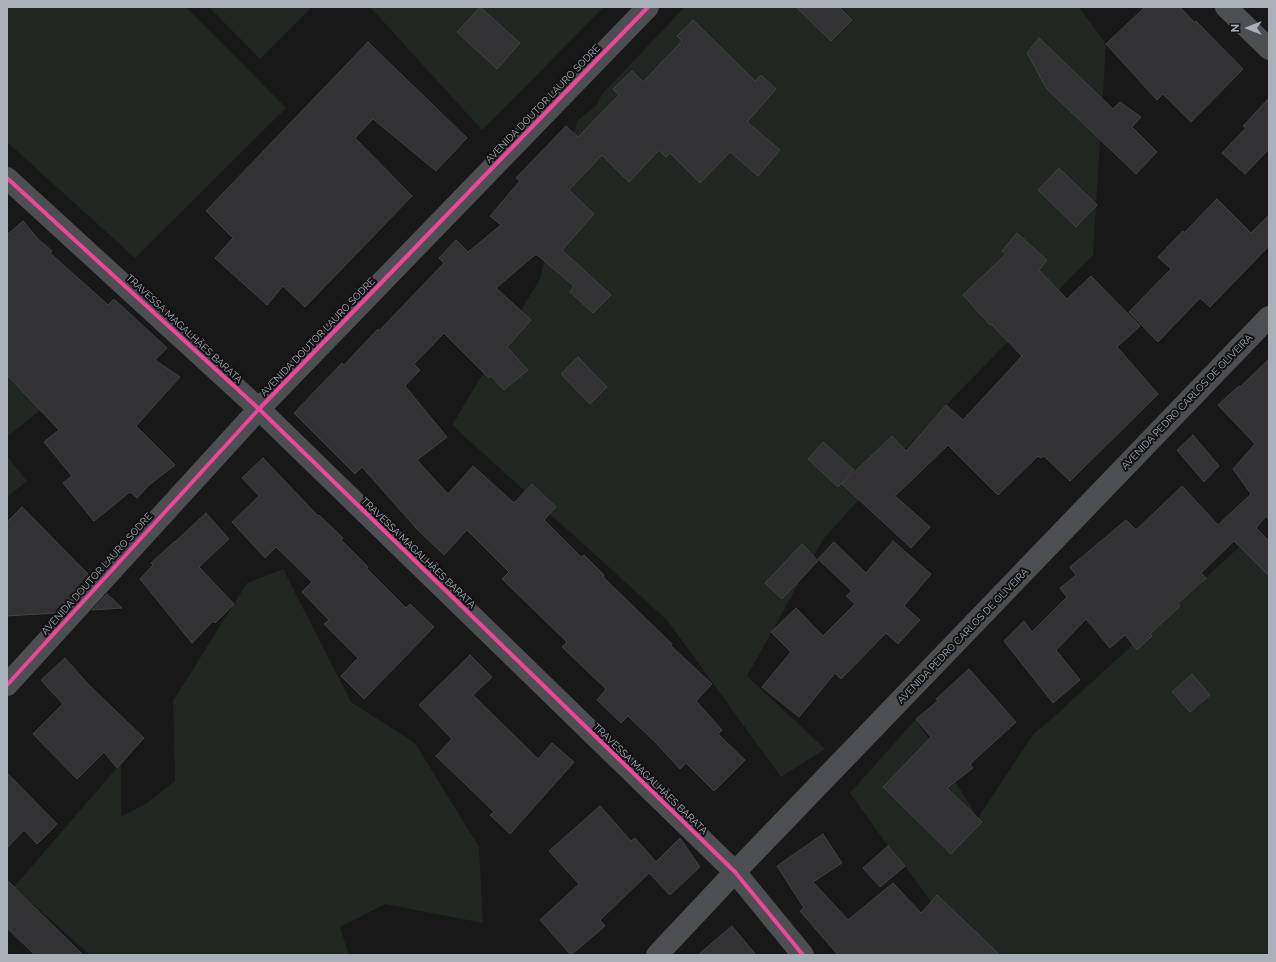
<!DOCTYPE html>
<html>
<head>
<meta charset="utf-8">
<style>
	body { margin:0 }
	#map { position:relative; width:1276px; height:962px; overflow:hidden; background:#181818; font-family:Raleway,sans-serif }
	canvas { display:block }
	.frame { position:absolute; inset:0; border:8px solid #aab0b8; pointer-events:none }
	.north { position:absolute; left:1228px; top:8px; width:40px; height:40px; -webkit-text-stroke:3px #121214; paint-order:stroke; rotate:270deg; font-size:11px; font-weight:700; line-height:16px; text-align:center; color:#aab0b8 }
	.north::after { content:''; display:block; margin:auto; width:14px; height:18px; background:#aab0b8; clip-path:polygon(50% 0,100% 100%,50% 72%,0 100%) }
</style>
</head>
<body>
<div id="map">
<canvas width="1276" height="962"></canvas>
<div class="frame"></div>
<div class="north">N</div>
</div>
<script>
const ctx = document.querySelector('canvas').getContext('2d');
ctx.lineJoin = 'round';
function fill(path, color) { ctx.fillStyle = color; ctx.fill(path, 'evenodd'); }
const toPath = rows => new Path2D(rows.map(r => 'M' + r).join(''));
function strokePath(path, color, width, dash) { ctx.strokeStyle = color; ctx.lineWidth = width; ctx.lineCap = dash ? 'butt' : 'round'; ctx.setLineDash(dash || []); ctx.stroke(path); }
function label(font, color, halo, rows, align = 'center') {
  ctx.font = font + ' Raleway,sans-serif'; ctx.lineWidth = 4; ctx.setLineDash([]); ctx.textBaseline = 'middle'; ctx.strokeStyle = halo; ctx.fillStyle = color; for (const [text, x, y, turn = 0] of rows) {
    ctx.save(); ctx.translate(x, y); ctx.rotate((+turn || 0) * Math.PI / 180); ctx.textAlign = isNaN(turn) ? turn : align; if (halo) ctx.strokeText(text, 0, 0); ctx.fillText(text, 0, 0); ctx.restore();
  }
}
const green = toPath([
	[7,7,186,7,286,108,135,258,7,142],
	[209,7,312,7,260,59],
	[370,7,604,7,482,130],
	[685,7,1079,7,1106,44,1093,255,946,405,824,538,747,676,825,749,781,777,667,620,452,425,540,279,577,121,597,105,602,94],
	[7,349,65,390,7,437],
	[7,456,27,481,7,497],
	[1239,547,1269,576,1269,955,960,955,938,911,905,866,888,846,850,793,916,719,978,818,1034,733,1055,716],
	[283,569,351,702,415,743,479,847,483,923,385,904,340,927,349,955,90,955,14,887,121,763,121,817,147,803,175,781,173,701,247,583]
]);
const building = toPath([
	[480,7,520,43,497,69,457,32,480,7],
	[796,7,839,7,852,20,831,41,796,7],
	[1145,7,1180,7,1195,23,1196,21,1243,69,1191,122,1163,94,1157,100,1106,44,1145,7],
	[693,20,755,81,761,75,776,89,747,122,780,150,758,176,730,152,700,183,670,153,666,157,659,150,629,182,602,155,569,190,594,214,562,250,611,295,593,313,570,292,574,286,536,254,496,288,531,320,507,347,528,370,504,390,491,376,489,378,444,333,414,364,420,370,405,386,447,437,417,460,448,494,473,466,514,503,532,484,556,507,544,520,581,557,584,555,604,575,603,577,672,644,671,646,712,684,696,701,722,730,718,734,745,760,714,791,686,763,680,769,656,743,628,716,621,723,597,700,606,689,562,647,567,642,502,579,509,572,467,530,444,555,417,529,362,467,355,474,294,413,342,363,344,365,378,329,379,331,444,263,439,258,456,240,468,252,501,225,490,216,520,181,516,178,566,126,578,137,619,95,613,89,632,71,643,82,682,41,677,36,693,20],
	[1039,38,1113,109,1120,102,1141,117,1132,127,1157,152,1136,174,1047,89,1027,53,1039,38],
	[368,42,467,138,436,171,373,119,355,138,412,196,305,307,283,286,267,305,215,258,233,238,206,211,368,42],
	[1269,98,1269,151,1268,150,1245,174,1222,153,1246,128,1243,126,1269,98],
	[1059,168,1097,205,1076,227,1038,190,1059,168],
	[1217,199,1251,233,1269,215,1269,246,1210,307,1200,298,1158,342,1129,312,1171,269,1158,257,1183,231,1184,233,1217,199],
	[23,221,38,239,52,251,50,253,108,305,114,299,167,348,155,360,180,377,136,426,175,465,149,485,137,498,130,492,94,521,63,483,72,476,44,442,59,430,7,375,7,235,23,221],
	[1017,233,1047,260,1039,270,1067,299,1091,276,1140,326,1117,347,1158,394,1070,481,1044,456,1041,458,1038,456,998,495,948,445,895,496,930,527,911,548,842,484,892,436,906,451,946,405,963,420,1022,356,991,324,990,325,963,295,1006,254,1002,251,1017,233],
	[578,357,607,387,590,404,561,374,578,357],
	[1269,359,1269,520,1266,516,1256,528,1269,541,1269,576,1234,541,1201,573,1206,578,1178,603,1180,606,1150,634,1152,636,1137,650,1125,635,1110,648,1086,619,1056,650,1080,680,1053,703,1004,641,1024,621,1032,632,1067,597,1060,588,1076,575,1070,567,1126,520,1136,530,1182,486,1218,525,1251,494,1233,469,1255,444,1218,405,1239,386,1240,387,1269,359],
	[1193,435,1219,466,1204,482,1177,450,1193,435],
	[823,442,854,470,838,487,808,459,823,442],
	[263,458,318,516,319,515,343,538,341,540,368,567,366,568,406,608,410,604,434,627,364,699,341,676,358,658,324,624,329,620,302,592,312,582,276,547,265,558,232,522,259,496,242,478,263,458],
	[22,507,90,576,56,613,7,616,7,522,22,507],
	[206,513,229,539,199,567,234,604,215,623,213,621,192,643,140,579,153,565,151,563,175,541,175,542,206,513],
	[893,541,931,574,904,606,920,620,898,644,886,633,841,679,835,673,799,717,762,687,791,652,771,632,796,608,823,636,855,604,846,596,852,591,818,559,834,542,866,573,893,541],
	[802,544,818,561,782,599,765,583,802,544],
	[107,594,122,608,92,610,107,594],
	[470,655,492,677,473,695,538,759,552,743,574,762,510,834,490,815,494,812,436,756,452,739,419,705,470,655],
	[65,658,88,684,144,738,117,768,104,752,77,779,33,734,63,704,41,680,65,658],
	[969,669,1016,722,970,764,973,768,947,788,982,822,951,854,883,787,931,737,916,719,938,701,936,699,969,669],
	[1192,674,1210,695,1190,712,1172,692,1192,674],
	[7,773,57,824,37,844,24,830,7,848,7,773],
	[600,806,631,841,635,838,656,862,680,838,700,867,670,895,649,873,600,920,605,926,571,955,540,920,579,884,549,851,600,806],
	[823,834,842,863,813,882,848,920,893,883,921,913,937,895,1000,955,838,955,800,911,804,908,777,866,823,834],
	[888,846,905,866,880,887,863,868,888,846],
	[7,880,83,955,35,955,7,928,7,880],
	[732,926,756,955,698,955,732,926]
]);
const minor = toPath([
	[1226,7,1269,49],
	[7,178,259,409,735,872,803,955],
	[7,685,259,409,648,7],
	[657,955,735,872,1269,317]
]);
const cycleway = toPath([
	[7,178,259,409,735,872,803,955],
	[7,685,259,409,648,7]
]);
const streetNames = [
	["AVENIDA DOUTOR LAURO SODRE",543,104,-46],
	["TRAVESSA MAGALHÃES BARATA",184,329,43],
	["AVENIDA DOUTOR LAURO SODRE",318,337,-46],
	["AVENIDA PEDRO CARLOS DE OLIVEIRA",1187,402,-46],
	["TRAVESSA MAGALHÃES BARATA",418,553,44],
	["AVENIDA DOUTOR LAURO SODRE",97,574,-48],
	["AVENIDA PEDRO CARLOS DE OLIVEIRA",963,636,-46],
	["TRAVESSA MAGALHÃES BARATA",650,779,44]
];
fill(green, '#202620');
fill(building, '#323234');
strokePath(building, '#404244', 1);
strokePath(minor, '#4c4e51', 22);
strokePath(cycleway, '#ed469a', 4);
label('10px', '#aab0b8', '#121214', streetNames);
</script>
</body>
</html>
